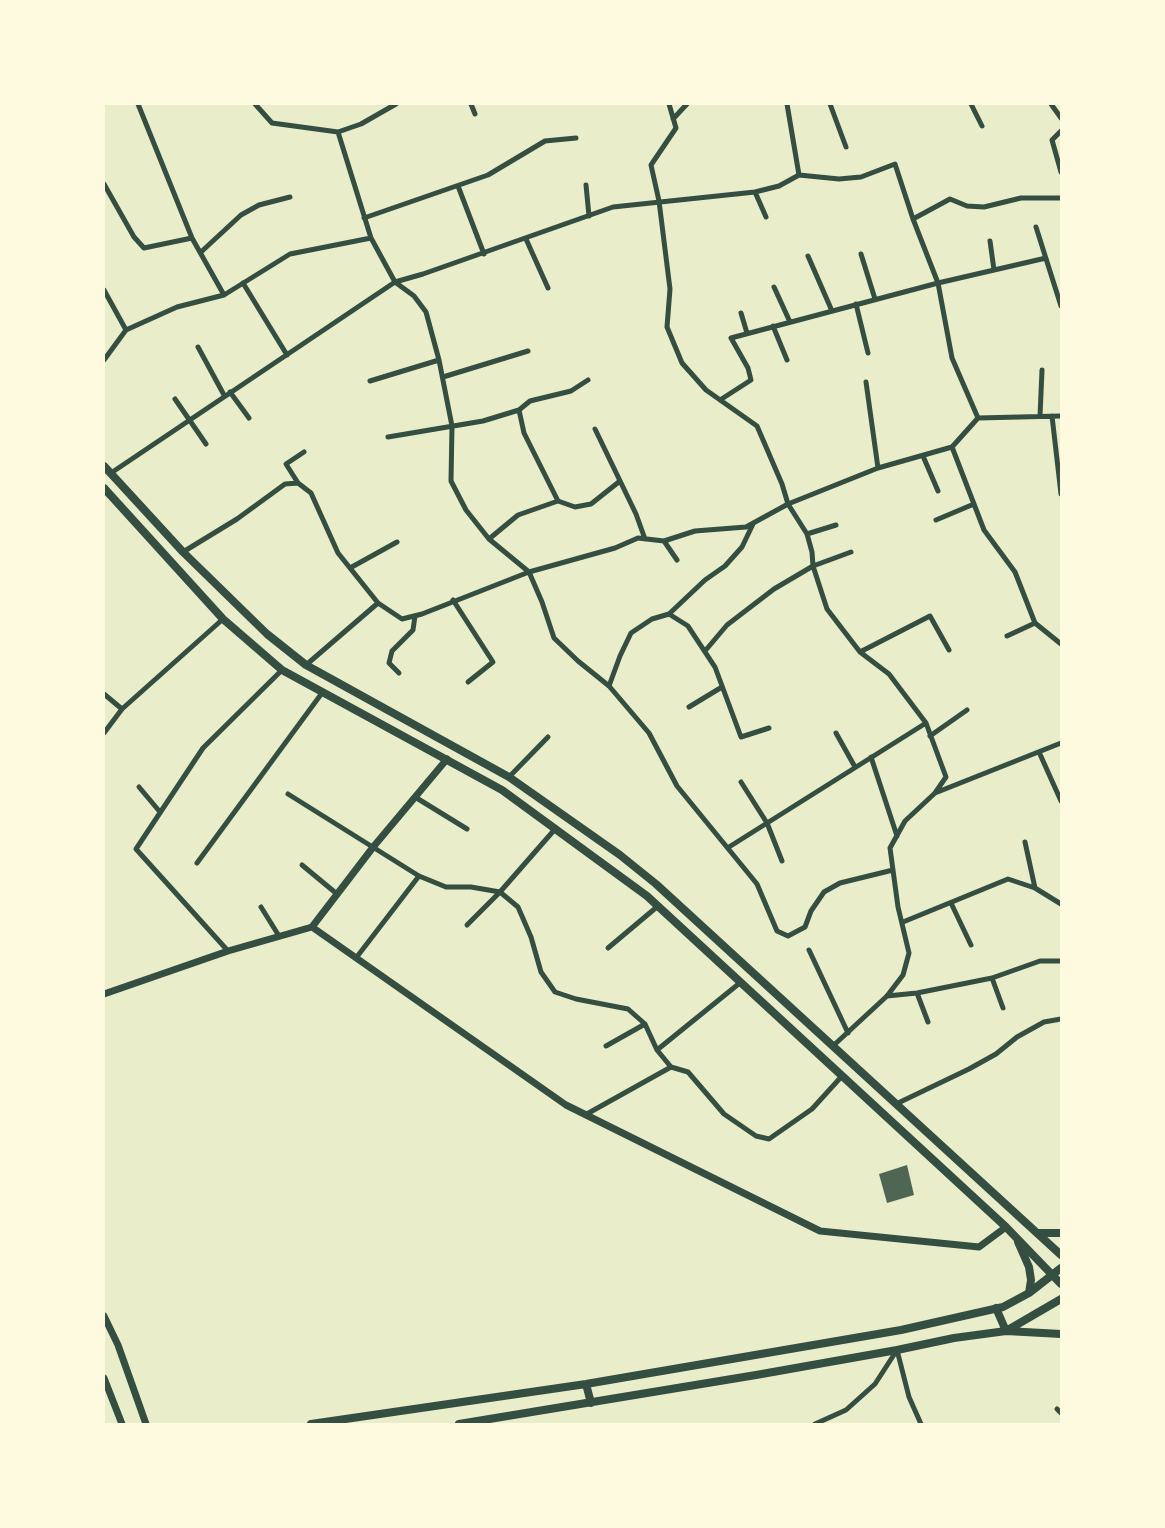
<!DOCTYPE html>
<html>
<head>
<meta charset="utf-8">
<style>
	body { margin:0 }
	#map { position:relative; width:1165px; height:1528px; overflow:hidden; background:#e9edc9; font-family:"Roboto Condensed",sans-serif }
	canvas { display:block }
	.frame { position:absolute; inset:0; border:105px solid #fefae0; pointer-events:none }
</style>
</head>
<body>
<div id="map">
<canvas width="1165" height="1528"></canvas>
<div class="frame"></div>
</div>
<script>
const ctx = document.querySelector('canvas').getContext('2d');
ctx.lineJoin = 'round';
function fill(path, color) { ctx.fillStyle = color; ctx.fill(path, 'evenodd'); }
const toPath = rows => new Path2D(rows.map(r => 'M' + r).join(''));
function strokePath(path, color, width, dash) { ctx.strokeStyle = color; ctx.lineWidth = width; ctx.lineCap = dash ? 'butt' : 'round'; ctx.setLineDash(dash || []); ctx.stroke(path); }
const building = toPath([
	[907,1165,914,1195,887,1203,879,1174]
]);
const minor = toPath([
	[138,104,192,238,224,295],
	[255,104,272,123,338,132,361,124,396,104],
	[471,104,475,114],
	[669,104,676,128,651,165,659,201,670,289,667,327,682,363,706,390,757,426,782,484,788,504,807,534,812,552,813,566,827,609,860,652,889,674,926,723,946,777,935,793,905,821,890,848,898,907,909,953,903,975,887,996,834,1045],
	[787,104,799,175],
	[830,104,846,147],
	[971,104,982,126],
	[1051,104,1061,118],
	[673,119,687,104],
	[1061,131,1052,140,1061,172],
	[338,132,371,238,395,282,414,296,426,312,439,360,452,426,451,481,466,510,489,539,529,572,542,602,554,638,578,661,609,686,649,733,677,786,757,884,777,931,788,936,805,927,811,911,824,892,840,883,893,870],
	[104,184,134,237,144,248,192,238],
	[586,185,589,216],
	[458,186,484,254],
	[755,192,766,217],
	[364,218,488,175,545,141,576,138],
	[913,219,950,199,967,206,984,207,1021,198,1061,198],
	[1036,227,1061,306],
	[526,239,548,288],
	[990,241,994,270],
	[201,252,241,215,259,205,290,197],
	[861,254,875,299],
	[808,256,832,311],
	[243,283,287,355],
	[774,287,790,322],
	[104,290,126,330],
	[856,304,868,353],
	[741,313,747,333],
	[773,326,787,360],
	[198,347,224,395],
	[104,360,126,330,177,307,224,295,290,254,371,238],
	[443,377,528,351],
	[370,381,439,360],
	[866,382,878,468],
	[230,392,249,418],
	[175,399,206,444],
	[720,400,751,380,748,368,731,338,938,283,1046,258],
	[519,410,524,433,558,501,575,507,591,504,620,481],
	[1040,416,1042,370],
	[1052,416,1061,494],
	[595,429,636,514,645,539],
	[388,437,483,421,519,410,530,401,571,391,588,380],
	[952,447,984,530,1015,572,1035,623,1061,644],
	[923,456,938,491],
	[111,473,395,282,423,274,613,207,755,192,779,186,799,175,839,179,861,177,895,164,913,219,938,283,952,358,978,418],
	[298,483,286,464,304,452],
	[936,520,974,504],
	[807,534,836,525],
	[489,539,518,515,558,501],
	[664,541,677,560],
	[183,552,237,519,285,484,298,483,311,493,338,553,378,603],
	[350,568,397,542],
	[453,600,493,662,468,682],
	[669,614,688,626,715,667,741,737,769,728],
	[1007,636,1035,623],
	[705,651,727,625,774,589,813,566,851,552],
	[860,652,930,616,949,650],
	[306,665,378,603,402,619,422,614,529,572,615,548,638,538,664,541,695,531,746,527,788,504,878,468,952,447,978,418,1061,416],
	[399,673,389,663,392,651,413,630,415,616],
	[609,686,620,656,631,633,652,619,669,614,705,580,725,566,742,547,753,524],
	[104,694,122,709],
	[689,707,722,687],
	[104,733,122,709,223,619],
	[836,733,855,767],
	[930,736,967,710],
	[1039,752,1061,801],
	[871,757,897,836],
	[509,777,548,737],
	[741,782,767,823,782,861],
	[139,787,160,812],
	[935,793,1061,743],
	[288,794,419,876,446,887,471,887,500,892,518,907,531,937,541,972,555,992,576,999,628,1009,645,1024,657,1050,671,1067,688,1072,724,1114,756,1136,769,1139,812,1109,842,1076],
	[415,797,467,829],
	[1025,842,1035,888],
	[729,847,926,723],
	[197,863,322,693],
	[302,865,337,894],
	[951,903,971,945],
	[261,907,279,936],
	[903,922,1008,879,1035,888,1061,904],
	[467,925,500,892,556,828],
	[608,948,658,906],
	[809,950,848,1033],
	[228,951,136,849,203,748,282,670],
	[356,958,419,876],
	[992,978,1003,1008],
	[917,993,928,1022],
	[887,996,917,993,992,978,1040,961,1061,961],
	[606,1046,645,1024],
	[657,1050,741,982],
	[896,1104,969,1069,996,1054,1017,1037,1044,1022,1061,1019],
	[585,1115,671,1067],
	[897,1350,909,1397,921,1424],
	[1057,1409,1061,1413],
	[815,1424,846,1410,875,1384,897,1350]
]);
const tertiary = toPath([
	[312,927,566,1105,820,1231,979,1247,1006,1227],
	[104,994,228,951,312,927,374,846,447,759],
	[104,1316,118,1345,146,1424],
	[104,1378,122,1424]
]);
const secondary = toPath([
	[104,466,183,552,267,634,306,665,509,777,620,855,656,884,1061,1255],
	[104,488,223,619,282,670,502,790,647,896,1006,1227,1061,1284],
	[1038,1233,1061,1233],
	[1018,1242,1029,1267,1031,1280,1029,1293],
	[996,1308,1006,1331,1061,1334],
	[586,1384,591,1403],
	[311,1424,586,1384,901,1330,1003,1307,1029,1293,1061,1268],
	[459,1424,756,1375,897,1350,954,1338,1006,1331,1061,1299]
]);
fill(building, '#4f6655');
strokePath(minor, '#344e41', 5);
strokePath(tertiary, '#344e41', 7);
strokePath(secondary, '#344e41', 8);
</script>
</body>
</html>
